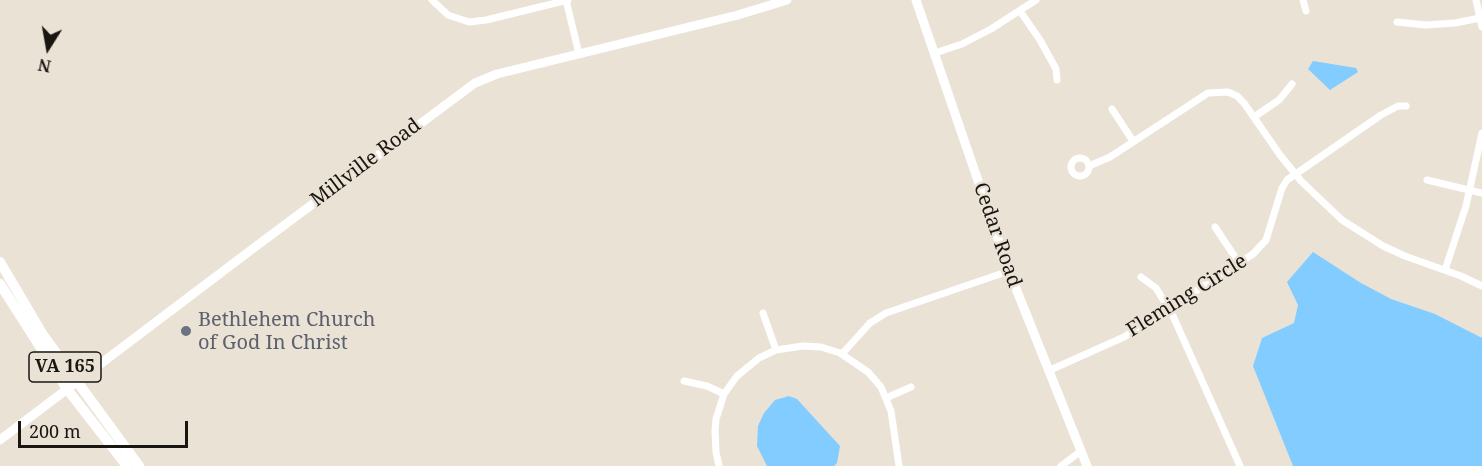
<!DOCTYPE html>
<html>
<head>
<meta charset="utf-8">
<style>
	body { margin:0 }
	#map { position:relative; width:1482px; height:466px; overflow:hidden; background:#ebe2d6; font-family:"Noto Serif",serif }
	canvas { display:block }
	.north { position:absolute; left:18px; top:18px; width:60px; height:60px; -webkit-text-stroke:4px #ebe2d6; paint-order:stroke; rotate:191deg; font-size:16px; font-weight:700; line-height:24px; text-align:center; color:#191612 }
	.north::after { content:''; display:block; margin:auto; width:21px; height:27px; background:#191612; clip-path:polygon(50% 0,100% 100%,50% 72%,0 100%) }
	.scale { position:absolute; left:18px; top:421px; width:170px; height:27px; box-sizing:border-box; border:3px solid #191612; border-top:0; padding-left:8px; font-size:18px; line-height:21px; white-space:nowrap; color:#191612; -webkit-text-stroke:4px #ebe2d6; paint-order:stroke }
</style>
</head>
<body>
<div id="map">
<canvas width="1482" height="466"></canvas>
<div class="north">N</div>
<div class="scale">200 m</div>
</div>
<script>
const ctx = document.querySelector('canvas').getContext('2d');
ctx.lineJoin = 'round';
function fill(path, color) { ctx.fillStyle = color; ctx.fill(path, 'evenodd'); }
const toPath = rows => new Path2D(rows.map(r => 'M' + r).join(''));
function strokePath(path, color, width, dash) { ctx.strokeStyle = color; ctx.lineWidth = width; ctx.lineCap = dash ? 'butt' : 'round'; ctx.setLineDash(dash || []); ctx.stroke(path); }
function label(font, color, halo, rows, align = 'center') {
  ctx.font = font + ' "Noto Serif",serif'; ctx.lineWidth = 5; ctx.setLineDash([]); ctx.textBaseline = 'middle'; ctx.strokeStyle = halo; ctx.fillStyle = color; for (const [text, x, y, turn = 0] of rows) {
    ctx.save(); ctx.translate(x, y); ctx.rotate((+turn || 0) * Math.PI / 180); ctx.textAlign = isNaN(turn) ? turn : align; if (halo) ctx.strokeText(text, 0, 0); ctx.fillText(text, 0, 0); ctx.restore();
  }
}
const water = toPath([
	[1313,61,1356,68,1358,72,1330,90,1308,69],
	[1313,252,1361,283,1391,299,1435,314,1482,338,1482,466,1293,466,1253,366,1262,338,1294,323,1298,305,1287,282],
	[789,396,797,399,840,446,837,463,834,466,767,466,757,446,758,426,764,413,775,400]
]);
const street = toPath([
	[432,0,448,15,469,22,486,20,568,0],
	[566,0,579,54],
	[1303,0,1306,11],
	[1476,0,1482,27],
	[1020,11,1040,40,1056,69,1057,80],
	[1397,22,1426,25,1455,23,1480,18],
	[935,53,962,44,991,29,1036,0],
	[1112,109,1133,141],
	[1254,117,1279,100,1292,84],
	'1071 167a9 9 0 1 1 18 0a9 9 0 1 1-18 0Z',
	[1089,166,1110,157,1208,93,1228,92,1237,96,1244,103,1280,155,1301,181,1342,220,1383,246,1405,256,1461,276,1482,286],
	[1427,180,1482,193],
	[1215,227,1239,263],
	[1445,270,1466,206,1482,133],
	[1141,277,1156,288,1173,316,1240,466],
	[763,313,776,350],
	[842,354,870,323,886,313,1009,271],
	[1048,371,1124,337,1253,254,1266,240,1282,188,1287,180,1381,115,1398,106,1406,106],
	[684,381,707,386,724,394],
	[886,398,911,387],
	[719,466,716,452,715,430,716,419,724,394,737,376,759,358,776,350,803,346,821,347,840,353,868,372,881,387,891,411,899,466],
	[1061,466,1081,451]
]);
const secondary = toPath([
	[916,0,1009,271,1087,466],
	[0,440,255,247,475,83,497,74,738,15,787,0]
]);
const primary = toPath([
	[0,262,43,335,139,466],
	[0,284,67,389,127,466]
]);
const markers = [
	[186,331,6,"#6b7280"]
];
const shields = [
	[65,367,72]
];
const shieldNames = [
	["VA 165",65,367]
];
const streetNames = [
	["Millville Road",366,163,-37],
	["Cedar Road",997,235,71],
	["Fleming Circle",1187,296,-32]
];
const worshipNames = [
	["Bethlehem Church",198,320],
	["of God In Christ",198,343]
];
fill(water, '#82ccff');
strokePath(street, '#fff', 7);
strokePath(secondary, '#fff', 9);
strokePath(primary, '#fff', 10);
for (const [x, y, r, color] of markers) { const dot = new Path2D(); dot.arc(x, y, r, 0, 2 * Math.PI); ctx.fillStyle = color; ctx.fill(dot); strokePath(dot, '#ebe2d6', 2); }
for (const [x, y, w] of shields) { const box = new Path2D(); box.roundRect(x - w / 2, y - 15, w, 30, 4.5); ctx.fillStyle = '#ebe2d6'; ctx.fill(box); strokePath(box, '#191612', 1.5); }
label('bold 18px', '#191612', null, shieldNames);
label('20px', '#191612', '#ebe2d6', streetNames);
label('20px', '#5b616d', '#ebe2d6', worshipNames, 'left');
</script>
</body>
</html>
